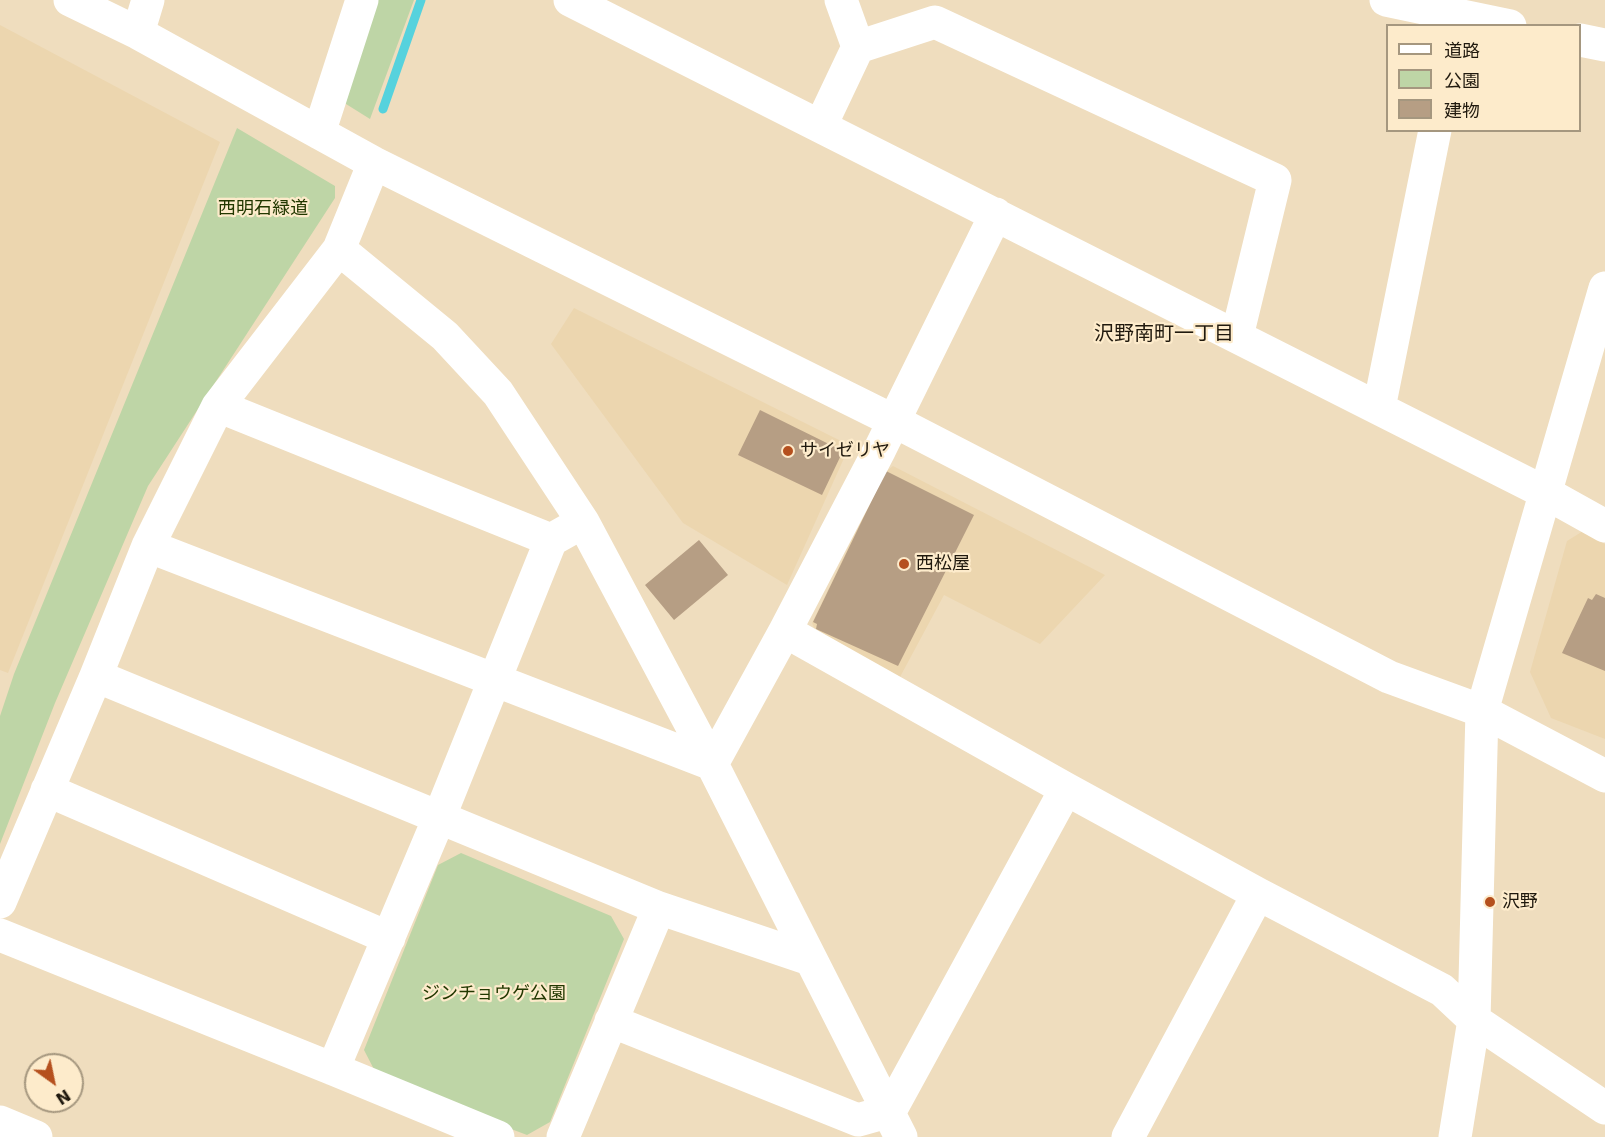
<!DOCTYPE html>
<html>
<head>
<meta charset="utf-8">
<style>
	body { margin:0 }
	#map { position:relative; width:1605px; height:1137px; overflow:hidden; background:#efddbe; font-family:"DejaVu Sans","Noto Sans JP",sans-serif }
	canvas { display:block }
	.legend { position:absolute; left:1386px; top:24px; width:195px; height:108px; box-sizing:border-box; background:#fdebcb; border:2px solid #a5977f; margin:0; padding:8px 10px; list-style:none; font-size:18px; color:#20190e }
	.legend li { display:flex; align-items:center; gap:12px; height:30px }
	.legend b { width:30px; border:2px solid #a5977f }
	.north { position:absolute; left:24px; top:1053px; width:60px; height:60px; box-sizing:border-box; background:#fdebcb; border:2px solid #a5977f; border-radius:50%; rotate:147deg; font-size:16px; font-weight:700; line-height:24px; text-align:center; color:#20190e }
	.north::after { content:''; display:block; margin:auto; width:21px; height:27px; background:#b5501e; clip-path:polygon(50% 0,100% 100%,50% 72%,0 100%) }
</style>
</head>
<body>
<div id="map">
<canvas width="1605" height="1137"></canvas>
<ul class="legend">
<li><b style="height:8px;background:#fff"></b>道路</li>
<li><b style="height:16px;background:#bed5a6"></b>公園</li>
<li><b style="height:16px;background:#b69e84"></b>建物</li>
</ul>
<div class="north">N</div>
</div>
<script>
const ctx = document.querySelector('canvas').getContext('2d');
ctx.lineJoin = 'round';
function fill(path, color) { ctx.fillStyle = color; ctx.fill(path, 'evenodd'); }
const toPath = rows => new Path2D(rows.map(r => 'M' + r).join(''));
function strokePath(path, color, width, dash) { ctx.strokeStyle = color; ctx.lineWidth = width; ctx.lineCap = dash ? 'butt' : 'round'; ctx.setLineDash(dash || []); ctx.stroke(path); }
function label(font, color, halo, rows, align = 'center') {
  ctx.font = font + ' "DejaVu Sans","Noto Sans JP",sans-serif'; ctx.lineWidth = 4.5; ctx.setLineDash([]); ctx.textBaseline = 'middle'; ctx.strokeStyle = halo; ctx.fillStyle = color; for (const [text, x, y, turn = 0] of rows) {
    ctx.save(); ctx.translate(x, y); ctx.rotate((+turn || 0) * Math.PI / 180); ctx.textAlign = isNaN(turn) ? turn : align; if (halo) ctx.strokeText(text, 0, 0); ctx.fillText(text, 0, 0); ctx.restore();
  }
}
const built = toPath([
	[0,25,220,142,8,673,0,670],
	[574,308,843,442,845,456,787,585,683,523,551,344],
	[893,466,1105,575,1040,644,944,595,900,677,816,632,812,623,884,473],
	[1583,531,1605,544,1605,739,1551,718,1530,672,1567,541]
]);
const green = toPath([
	[374,0,414,0,370,119,338,99],
	[237,128,335,186,335,198,148,486,55,703,0,844,0,716,14,674],
	[461,853,611,916,624,939,550,1122,527,1135,379,1079,364,1050,438,865]
]);
const stream = toPath([
	[383,109,421,0]
]);
const building = toPath([
	[760,410,843,451,822,495,738,455],
	[886,471,974,515,898,666,816,629,817,624,813,622],
	[699,540,728,575,674,620,645,585],
	[1596,594,1605,598,1605,671,1562,653,1588,598,1592,600]
]);
const minor = toPath([
	[70,0,138,33,374,163,894,421,1389,677,1482,711,1605,776],
	[570,0,1544,492,1605,526],
	[1386,0,1510,26],
	[138,33,148,0],
	[1580,40,1605,45],
	[858,47,935,22,1275,180,1237,336],
	[821,125,858,47,841,0],
	[319,133,362,0],
	[339,249,445,336,498,393,583,522,712,764,901,1137],
	[218,406,551,540],
	[1379,408,1435,130],
	[148,546,712,764,785,631,880,449,996,214],
	[785,631,1066,789,1258,894,1442,990,1474,1020,1605,1108],
	[96,676,659,908,563,1137],
	[47,790,389,938],
	[0,902,96,676,148,546,218,406,339,249,374,163],
	[659,908,810,959],
	[0,935,333,1069,498,1137],
	[611,1021,858,1120,890,1111,1066,789],
	[333,1069,439,818,551,540,583,522],
	[0,1122,36,1137],
	[1128,1137,1258,894],
	[1455,1137,1474,1020,1482,711,1605,288]
]);
const markers = [
	[788,451,6,"#b5501e"],
	[904,564,6,"#b5501e"],
	[1490,902,6,"#b5501e"]
];
const parkNames = [
	["西明石緑道",263,209],
	["ジンチョウゲ公園",494,994]
];
const poiNames = [
	["サイゼリヤ",800,451],
	["西松屋",916,564],
	["沢野",1502,902]
];
const neighbourhoodNames = [
	["沢野南町一丁目",1164,335]
];
fill(built, '#ecd6af');
fill(green, '#bed5a6');
strokePath(stream, '#56d2dd', 9);
fill(building, '#b69e84');
strokePath(minor, '#fff', 33);
for (const [x, y, r, color] of markers) { const dot = new Path2D(); dot.arc(x, y, r, 0, 2 * Math.PI); ctx.fillStyle = color; ctx.fill(dot); strokePath(dot, '#fdebcb', 2); }
label('18px', '#223800', '#fdebcb', parkNames);
label('18px', '#20190e', '#fdebcb', poiNames, 'left');
label('20px', '#20190e', '#fdebcb', neighbourhoodNames);
</script>
</body>
</html>
